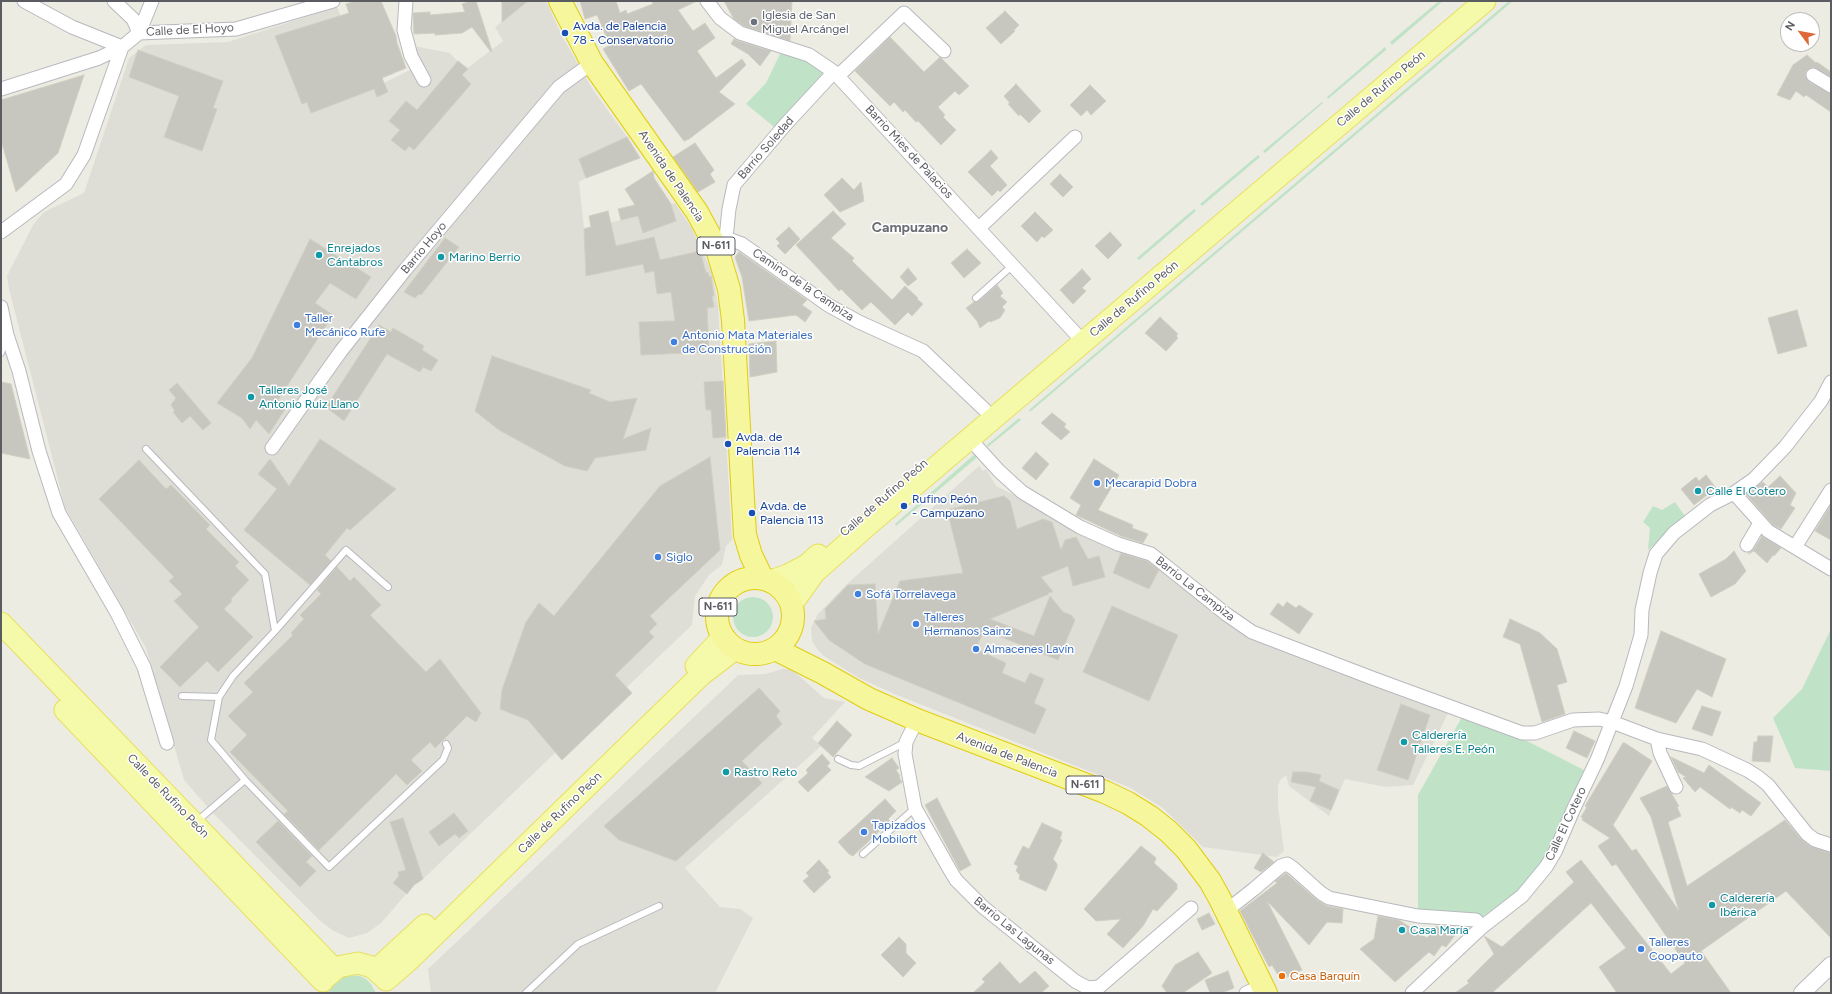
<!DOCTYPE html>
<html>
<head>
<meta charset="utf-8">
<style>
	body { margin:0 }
	#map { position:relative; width:1832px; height:994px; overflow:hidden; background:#ecece2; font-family:Figtree,sans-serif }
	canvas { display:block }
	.frame { position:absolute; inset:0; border:2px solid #5b5c62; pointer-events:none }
	.north { position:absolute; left:1780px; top:12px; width:40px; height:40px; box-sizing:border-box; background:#fff; border:1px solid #bdbec0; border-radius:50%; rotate:302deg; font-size:11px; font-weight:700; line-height:16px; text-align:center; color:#5b5c62 }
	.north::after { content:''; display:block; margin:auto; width:14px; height:18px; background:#de6837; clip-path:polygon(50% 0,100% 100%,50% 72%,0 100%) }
</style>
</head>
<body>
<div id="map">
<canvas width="1832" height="994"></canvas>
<div class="frame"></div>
<div class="north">N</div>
</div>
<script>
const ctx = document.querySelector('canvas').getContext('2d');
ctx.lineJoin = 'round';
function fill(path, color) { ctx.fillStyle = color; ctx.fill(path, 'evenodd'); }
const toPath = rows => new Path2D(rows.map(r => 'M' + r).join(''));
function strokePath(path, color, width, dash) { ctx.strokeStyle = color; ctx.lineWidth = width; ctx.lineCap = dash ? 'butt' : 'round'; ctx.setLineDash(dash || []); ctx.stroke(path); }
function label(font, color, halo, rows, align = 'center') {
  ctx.font = font + ' Figtree,sans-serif'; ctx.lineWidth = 3; ctx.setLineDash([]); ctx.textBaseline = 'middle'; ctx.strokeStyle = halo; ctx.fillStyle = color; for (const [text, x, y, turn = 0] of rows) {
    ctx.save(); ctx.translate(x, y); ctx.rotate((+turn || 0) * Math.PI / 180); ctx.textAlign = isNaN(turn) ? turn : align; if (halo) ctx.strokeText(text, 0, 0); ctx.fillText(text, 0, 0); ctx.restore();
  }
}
const industrial = toPath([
	[528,1,546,1,563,38,593,90,627,137,586,178,579,182,584,228,631,218,675,203,691,227,712,272,718,306,732,540,726,546,722,565,709,575,695,596,692,625,627,687,632,693,562,760,555,753,423,879,414,885,381,923,367,933,349,938,332,930,318,919,211,811,184,780,146,648,65,507,9,289,7,276,33,225,44,212,84,193,129,58,146,45,228,42,337,7,362,71,384,83,410,70,402,51,414,46,450,53,465,70,503,41,495,27],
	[979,466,983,471,986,469,996,486,1123,549,1114,574,1149,589,1159,569,1252,639,1449,711,1413,785,1386,787,1345,779,1329,816,1289,786,1286,775,1280,780,1278,786,1278,806,1284,851,1277,857,1203,847,1163,808,1129,787,897,695,859,678,824,656,817,649,812,641,811,628,818,614,847,584],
	[783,669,790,669,798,675,824,698,845,702,812,738,821,746,685,868,720,907,740,909,753,918,715,993,431,993,428,969,731,682,738,675,765,674]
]);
const green = toPath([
	[1439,1,1443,1,1392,45,1390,42],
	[1509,1,1513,1,1030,412,1029,410],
	[1385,47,1386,50,1328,99,1327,97],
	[781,52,812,63,820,68,822,73,821,79,778,130,746,104,766,83],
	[1322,102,1323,103,1265,153,1263,151],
	[1258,155,1260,157,1202,206,1200,204],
	[1194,209,1196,211,1139,260,1137,258],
	[1019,418,1021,420,988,447,987,445],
	[977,452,980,455,896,526,895,524],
	[1675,502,1685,516,1648,550,1650,528,1643,522,1653,506,1662,510],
	'733 617a20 20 0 1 1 40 0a20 20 0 1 1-40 0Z',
	[1831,629,1831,771,1795,768,1773,718,1802,689],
	[1462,717,1527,741,1586,771,1551,848,1538,873,1518,891,1482,917,1418,910,1418,795],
	[347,975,360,976,366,979,371,984,376,993,328,993,331,987,340,978]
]);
const building = toPath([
	[356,1,381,1,396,36,397,43,406,68,382,78,388,92,377,97,374,89,311,113,307,102,302,104,275,36,349,13,346,4,356,1],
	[471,1,476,1,492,51,491,52,472,27,462,33,435,35,435,33,414,34,413,13,430,12,430,15,465,12,462,4,471,1],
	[502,1,528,1,502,22,502,1],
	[580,1,616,1,620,13,626,10,627,14,653,4,652,1,697,1,678,10,693,31,705,23,715,38,697,51,716,78,742,59,746,65,719,92,735,104,689,139,684,141,641,84,629,91,603,49,610,45,597,15,585,19,580,1],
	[724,1,792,1,790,41,744,26,734,19,724,1],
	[1005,11,1019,25,1014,30,1015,31,1001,44,986,28,1005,11],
	[890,37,924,72,940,57,969,86,959,95,955,91,938,107,945,115,943,117,956,130,941,145,918,121,916,122,905,110,903,112,894,102,890,106,855,71,890,37],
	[734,39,738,41,771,51,760,66,748,54,731,44,734,39],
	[138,50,223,81,213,108,217,109,202,151,164,137,179,96,129,77,138,50],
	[1807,55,1816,63,1817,62,1831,72,1831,77,1813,67,1806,71,1805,75,1809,82,1831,94,1831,112,1806,95,1804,97,1796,91,1790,100,1777,95,1793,65,1807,55],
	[458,61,468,69,462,75,471,84,414,150,409,146,405,151,391,140,400,130,389,121,406,101,417,110,458,61],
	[84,75,58,153,16,192,1,140,1,100,84,75],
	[1016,84,1041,111,1029,123,1020,114,1019,116,1008,104,1010,103,1004,96,1016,84],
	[1090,85,1106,101,1091,115,1087,110,1081,116,1070,105,1090,85],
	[627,137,640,158,586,178,579,159,627,137],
	[695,143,714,170,710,174,715,182,698,192,673,157,695,143],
	[991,150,998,158,990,166,1007,185,1000,192,998,190,992,196,968,172,991,150],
	[653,171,654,178,671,204,676,221,643,233,638,216,621,220,618,209,635,205,625,189,653,171],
	[1060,174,1073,187,1063,197,1050,184,1060,174],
	[842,178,854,190,861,182,864,201,840,212,824,195,842,178],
	[608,211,616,246,654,237,660,260,700,251,706,273,708,272,709,277,711,276,714,296,712,296,714,307,707,308,709,352,641,355,639,322,675,321,671,292,657,294,654,271,645,273,643,264,586,276,584,229,591,227,589,216,608,211],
	[833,211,846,224,831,238,854,258,852,261,892,300,905,286,918,298,917,299,923,304,912,316,908,312,895,325,871,302,862,310,841,289,839,291,796,245,833,211],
	[1035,212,1053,230,1044,238,1042,236,1037,242,1021,226,1035,212],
	[789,227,800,239,785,254,777,246,780,243,776,239,789,227],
	[1110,232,1122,245,1108,259,1095,246,1110,232],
	[445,238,459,247,421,295,419,294,415,298,404,292,445,238],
	[310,239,371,277,356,299,330,283,315,303,333,315,278,400,287,406,269,434,256,420,250,429,242,418,217,403,252,358,310,239],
	[967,249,981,263,964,278,951,263,967,249],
	[739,252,807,300,802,305,812,312,805,322,796,315,749,321,742,277,735,257,739,252],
	[908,268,917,279,908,286,900,277,908,268],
	[1082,269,1091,279,1082,288,1086,291,1073,304,1060,290,1082,269],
	[997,285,1003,293,1000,296,1007,302,1002,307,1005,310,1000,318,990,322,989,321,980,328,977,321,966,308,974,302,979,301,997,285],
	[1797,310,1807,346,1778,354,1768,318,1797,310],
	[1160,317,1178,334,1176,336,1178,338,1166,351,1145,333,1160,317],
	[379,325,391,332,393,328,424,346,422,350,438,360,431,371,423,367,420,372,387,354,344,421,326,407,379,325],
	[776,341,777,372,750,377,749,344,776,341],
	[492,356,591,390,589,393,610,402,637,398,623,439,651,428,646,450,595,458,587,471,565,466,499,430,475,411,492,356],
	[723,381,726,437,713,438,711,410,706,410,704,382,723,381],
	[1,382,11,384,30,459,1,453,1,382],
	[177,383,211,423,203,430,190,416,182,423,173,412,175,411,171,405,176,398,169,390,177,383],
	[1052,413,1066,424,1064,427,1070,432,1061,440,1041,423,1052,413],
	[320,439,396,489,350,530,347,528,325,555,331,561,310,585,244,530,277,489,258,474,270,459,289,486,320,439],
	[1036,452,1049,464,1036,480,1022,468,1036,452],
	[710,457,720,550,650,616,657,624,649,632,654,637,615,675,632,693,562,760,528,720,500,709,502,690,526,622,539,603,554,616,660,486,710,457],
	[1094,459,1119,475,1098,510,1133,525,1132,528,1148,534,1143,543,1121,536,1076,515,1081,505,1070,498,1094,459],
	[139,460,166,489,171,485,210,525,206,529,239,562,235,566,249,580,231,599,232,601,224,609,253,637,218,672,207,661,180,687,160,667,199,627,174,601,182,594,169,581,174,577,99,499,139,460],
	[1706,475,1716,488,1694,505,1681,489,1696,477,1699,481,1706,475],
	[1780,476,1796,493,1790,505,1795,508,1781,529,1773,525,1746,494,1763,482,1768,487,1780,476],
	[1004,496,1010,501,1017,529,1043,519,1052,522,1061,550,1065,540,1076,537,1088,559,1099,556,1105,577,1073,586,1068,566,1041,577,1053,592,1048,593,1049,594,990,619,1034,636,1050,596,1063,612,1071,615,1075,620,1058,660,984,630,976,649,1006,663,1002,673,1025,683,1030,673,1044,679,1034,703,1046,709,1035,734,865,664,829,640,814,621,826,619,825,609,848,585,875,584,878,634,900,581,963,573,947,510,1004,496],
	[1831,505,1831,540,1815,531,1831,505],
	[1762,536,1781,548,1774,556,1773,555,1767,563,1754,551,1748,554,1754,549,1762,536],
	[1734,551,1746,571,1735,584,1711,597,1699,574,1726,559,1734,551],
	[1121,553,1147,561,1159,570,1149,589,1113,573,1121,553],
	[337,567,350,581,354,577,381,605,370,615,426,672,440,659,481,713,476,722,467,716,435,748,430,742,411,760,422,771,407,785,396,774,319,850,284,814,288,811,230,752,247,735,228,716,253,692,244,683,293,635,291,633,304,619,300,615,321,594,317,590,337,567],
	[1287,602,1296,608,1299,605,1313,614,1299,634,1270,614,1278,603,1283,607,1287,602],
	[1112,606,1178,635,1149,701,1083,672,1112,606],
	[1510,619,1540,633,1557,649,1567,682,1557,685,1565,714,1542,722,1520,644,1503,637,1510,619],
	[1661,631,1726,659,1712,697,1697,689,1676,723,1635,708,1661,631],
	[759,688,780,711,776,716,782,724,742,761,762,783,676,861,619,840,604,826,759,688],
	[1401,704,1430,715,1408,780,1377,770,1401,704],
	[1702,706,1721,712,1712,736,1692,729,1702,706],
	[837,721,852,735,833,757,818,743,837,721],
	[1574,731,1595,741,1587,758,1566,748,1574,731],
	[1758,736,1773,736,1770,762,1752,761,1754,742,1757,742,1758,736],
	[1623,743,1625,743,1652,761,1613,825,1632,851,1636,849,1679,911,1651,817,1640,798,1667,786,1679,806,1677,807,1681,816,1668,822,1687,886,1785,820,1801,839,1810,846,1831,853,1831,938,1786,891,1701,951,1731,993,1617,993,1599,967,1626,948,1591,903,1492,993,1455,993,1469,983,1467,981,1494,954,1484,936,1502,947,1574,882,1566,872,1581,860,1671,974,1685,963,1616,864,1612,866,1598,846,1610,838,1582,820,1583,818,1581,817,1587,807,1585,806,1623,743],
	[822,754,830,763,827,766,831,770,808,792,798,782,808,773,806,770,822,754],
	[1671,757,1704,773,1709,765,1761,803,1751,816,1742,810,1740,813,1731,807,1730,809,1700,787,1695,792,1683,778,1686,777,1678,772,1671,757],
	[892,758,899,768,896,770,900,776,899,777,902,782,889,791,865,777,892,758],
	[1293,772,1307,772,1321,775,1319,781,1339,790,1331,810,1310,801,1316,787,1291,782,1293,772],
	[937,798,971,865,960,871,925,805,937,798],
	[885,799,896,811,888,819,890,821,853,856,849,854,838,842,885,799],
	[454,813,468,831,459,838,455,834,439,846,429,832,454,813],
	[403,818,423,879,414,885,407,894,393,883,399,876,398,872,406,870,390,822,403,818],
	[278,821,312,856,306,862,316,871,300,887,256,842,278,821],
	[1042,823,1062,832,1060,839,1062,840,1053,859,1057,864,1057,867,1046,891,1019,879,1020,875,1016,871,1018,866,1014,864,1023,846,1029,849,1042,823],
	[1141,846,1155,857,1156,859,1154,863,1177,884,1177,889,1157,911,1153,909,1143,926,1123,948,1107,934,1121,919,1096,921,1084,909,1141,846],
	[1263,853,1274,862,1261,872,1254,868,1263,853],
	[819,860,829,871,827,872,831,877,814,893,803,881,809,876,806,873,819,860],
	[1286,873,1317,900,1327,906,1343,909,1342,923,1327,922,1309,945,1267,901,1302,970,1281,980,1272,965,1269,967,1240,911,1277,883,1275,881,1286,873],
	[1209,913,1215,924,1202,930,1197,919,1209,913],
	[1378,916,1399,920,1427,938,1436,926,1442,930,1445,926,1456,934,1446,947,1442,945,1434,956,1429,952,1395,982,1360,949,1374,939,1378,916],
	[899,937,906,944,906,953,916,963,903,977,881,955,899,937],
	[1198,952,1212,973,1183,993,1167,993,1162,986,1175,965,1198,952],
	[1000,962,1020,984,1035,971,1049,986,1041,993,973,993,985,982,982,979,1000,962],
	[1228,971,1234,988,1222,993,1210,993,1205,980,1228,971]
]);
const service = toPath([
	[976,298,1013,265],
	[1,353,6,338],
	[146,449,265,574,275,631,233,676,219,697,211,740,245,780],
	[275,631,346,550,388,587],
	[182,696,219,697],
	[838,759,851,765,859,766,906,742],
	[196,822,245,780,329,867,443,760,448,748,446,744],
	[863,854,915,808],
	[526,993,578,944,659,906]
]);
const minor = toPath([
	[24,1,72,27,122,47],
	[114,1,133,19,139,33],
	[406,1,404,30,411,56,424,80],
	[707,1,720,18,740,33,809,55,834,72,1076,334],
	[139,33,236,29,333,1],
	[1813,75,1831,86],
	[838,76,904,13,944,51],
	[1,89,99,58,122,47,139,33,152,1],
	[979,228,1075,137],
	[1,232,66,184,84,155,122,47],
	[726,238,729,209,734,185,785,125,834,72],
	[713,239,726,238,742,244,828,305,859,322,923,351,985,410],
	[1,307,7,335,19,371,39,451,59,513,117,613,144,667,167,743],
	[969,438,999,471,1022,492,1080,527,1118,544,1151,554,1226,614,1252,632,1372,678,1522,733,1535,733,1573,720,1599,719,1612,722,1657,739,1702,749,1747,770,1758,777,1768,785,1807,834,1815,840,1831,845],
	[272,448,341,351,405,270,559,87,592,63],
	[1734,493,1768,531,1831,569],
	[1747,545,1760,523],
	[1795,547,1831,490],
	[917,720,906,742,905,754,915,808,950,870,956,880,983,907,1075,981,1088,988,1099,987,1191,908],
	[1657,739,1660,753,1676,787],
	[1226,911,1254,889,1281,866,1287,864,1293,868,1321,893,1329,898,1418,916,1476,920,1482,927],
	[1246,993,1262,986],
	[1412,993,1482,927,1522,896,1546,867,1555,852,1574,808,1597,760,1626,686,1641,635,1642,610,1650,573,1656,554,1674,533,1710,505,1734,493,1754,479,1785,447,1821,401,1831,382]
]);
const tertiary = toPath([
	[1802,993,1831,965]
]);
const primary = toPath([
	[771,581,788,575,807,565,818,555],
	[792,604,814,573,869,524,1485,1],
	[1,623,334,969],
	[696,666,723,637],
	[65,710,323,981],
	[376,970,425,925],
	[325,978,338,967,358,963,372,967,386,979],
	[386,980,408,961,701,675,735,649]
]);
const trunk = toPath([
	[560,1,592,63,697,212,717,249,729,289,733,320,745,535,751,555,762,578],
	'717 616a38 38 0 1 1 76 0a38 38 0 1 1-76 0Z',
	[775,649,823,673,869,699,917,720,1105,792,1128,803,1149,816,1168,831,1186,849,1210,881,1220,899,1266,993]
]);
const markers = [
	[754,22,4,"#6b7280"],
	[565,33,4,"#1a4fb4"],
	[319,255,4,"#0f9aa8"],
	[441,257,4,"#0f9aa8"],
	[297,325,4,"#3f7fe0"],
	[674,342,4,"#3f7fe0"],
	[251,397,4,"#0f9aa8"],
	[728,444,4,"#1a4fb4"],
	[1097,483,4,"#3f7fe0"],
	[1698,491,4,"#0f9aa8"],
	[904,506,4,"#1a4fb4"],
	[752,513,4,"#1a4fb4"],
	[658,557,4,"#3f7fe0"],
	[858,594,4,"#3f7fe0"],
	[916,624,4,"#3f7fe0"],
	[976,649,4,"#3f7fe0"],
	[1404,742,4,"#0f9aa8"],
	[726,772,4,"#0f9aa8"],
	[864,832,4,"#3f7fe0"],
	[1712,905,4,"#0f9aa8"],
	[1402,930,4,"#0f9aa8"],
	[1641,949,4,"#3f7fe0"],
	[1282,976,4,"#e8710a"]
];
const shields = [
	[716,246,38],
	[718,607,38],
	[1085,785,38]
];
const shieldNames = [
	["N-611",716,246],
	["N-611",718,607],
	["N-611",1085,785]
];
const worshipNames = [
	["Iglesia de San",762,15],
	["Miguel Arcángel",762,29]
];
const transitNames = [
	["Avda. de Palencia",573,26],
	["78 - Conservatorio",573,40],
	["Avda. de",736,437],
	["Palencia 114",736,451],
	["Rufino Peón",912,499],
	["- Campuzano",912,513],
	["Avda. de",760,506],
	["Palencia 113",760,520]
];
const streetNames = [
	["Calle de El Hoyo",190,30,-3],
	["Calle de Rufino Peón",1381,89,-40],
	["Barrio Soledad",766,148,-49],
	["Barrio Mies de Palacios",909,152,47],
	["Avenida de Palencia",671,176,56],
	["Barrio Hoyo",424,248,-50],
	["Camino de la Campiza",803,285,34],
	["Calle de Rufino Peón",1134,299,-40],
	["Calle de Rufino Peón",884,498,-41],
	["Barrio La Campiza",1195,589,38],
	["Avenida de Palencia",1007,755,21],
	["Calle de Rufino Peón",168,796,46],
	["Calle de Rufino Peón",560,813,-44],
	["Calle El Cotero",1566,824,-65],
	["Barrio Las Lagunas",1014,931,39]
];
const cultureNames = [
	["Enrejados",327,248],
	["Cántabros",327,262],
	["Marino Berrio",449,257],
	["Talleres José",259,390],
	["Antonio Ruiz Llano",259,404],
	["Calle El Cotero",1706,491],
	["Calderería",1412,735],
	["Talleres E. Peón",1412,749],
	["Rastro Reto",734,772],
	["Calderería",1720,898],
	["Ibérica",1720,912],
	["Casa María",1410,930]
];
const shopNames = [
	["Taller",305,318],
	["Mecánico Rufe",305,332],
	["Antonio Mata Materiales",682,335],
	["de Construcción",682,349],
	["Mecarapid Dobra",1105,483],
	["Siglo",666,557],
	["Sofá Torrelavega",866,594],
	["Talleres",924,617],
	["Hermanos Sainz",924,631],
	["Almacenes Lavín",984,649],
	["Tapizados",872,825],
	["Mobiloft",872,839],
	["Talleres",1649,942],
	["Coopauto",1649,956]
];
const foodNames = [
	["Casa Barquín",1290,976]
];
const quarterNames = [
	["Campuzano",910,228]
];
fill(industrial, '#deded7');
fill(green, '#c0e3c8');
fill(building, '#c8c7bf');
strokePath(building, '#d1cfc1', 1);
strokePath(service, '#b8b9be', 8);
strokePath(minor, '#b8b9be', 15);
strokePath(tertiary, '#b8b9be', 18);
strokePath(primary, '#e8e060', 23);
strokePath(trunk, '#e1cd0e', 24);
strokePath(service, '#fff', 6);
strokePath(minor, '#fff', 13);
strokePath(tertiary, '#fff', 16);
strokePath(primary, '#f5faaa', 21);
strokePath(trunk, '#f6f69d', 22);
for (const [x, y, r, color] of markers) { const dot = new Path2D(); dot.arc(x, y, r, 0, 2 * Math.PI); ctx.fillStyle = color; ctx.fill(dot); strokePath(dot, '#fff', 1.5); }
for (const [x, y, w] of shields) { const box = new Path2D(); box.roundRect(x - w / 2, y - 9, w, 18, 3); ctx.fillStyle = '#fff'; ctx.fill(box); strokePath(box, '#5b5c62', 1); }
label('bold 11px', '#5b5c62', null, shieldNames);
label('12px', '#5b616d', '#fff', worshipNames, 'left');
label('12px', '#164399', '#fff', transitNames, 'left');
label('12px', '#5b5c62', '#fff', streetNames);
label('12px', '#0d838f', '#fff', cultureNames, 'left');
label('12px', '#366cbe', '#fff', shopNames, 'left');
label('12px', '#c56008', '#fff', foodNames, 'left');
label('bold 14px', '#6c6e74', '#fff', quarterNames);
</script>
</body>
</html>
